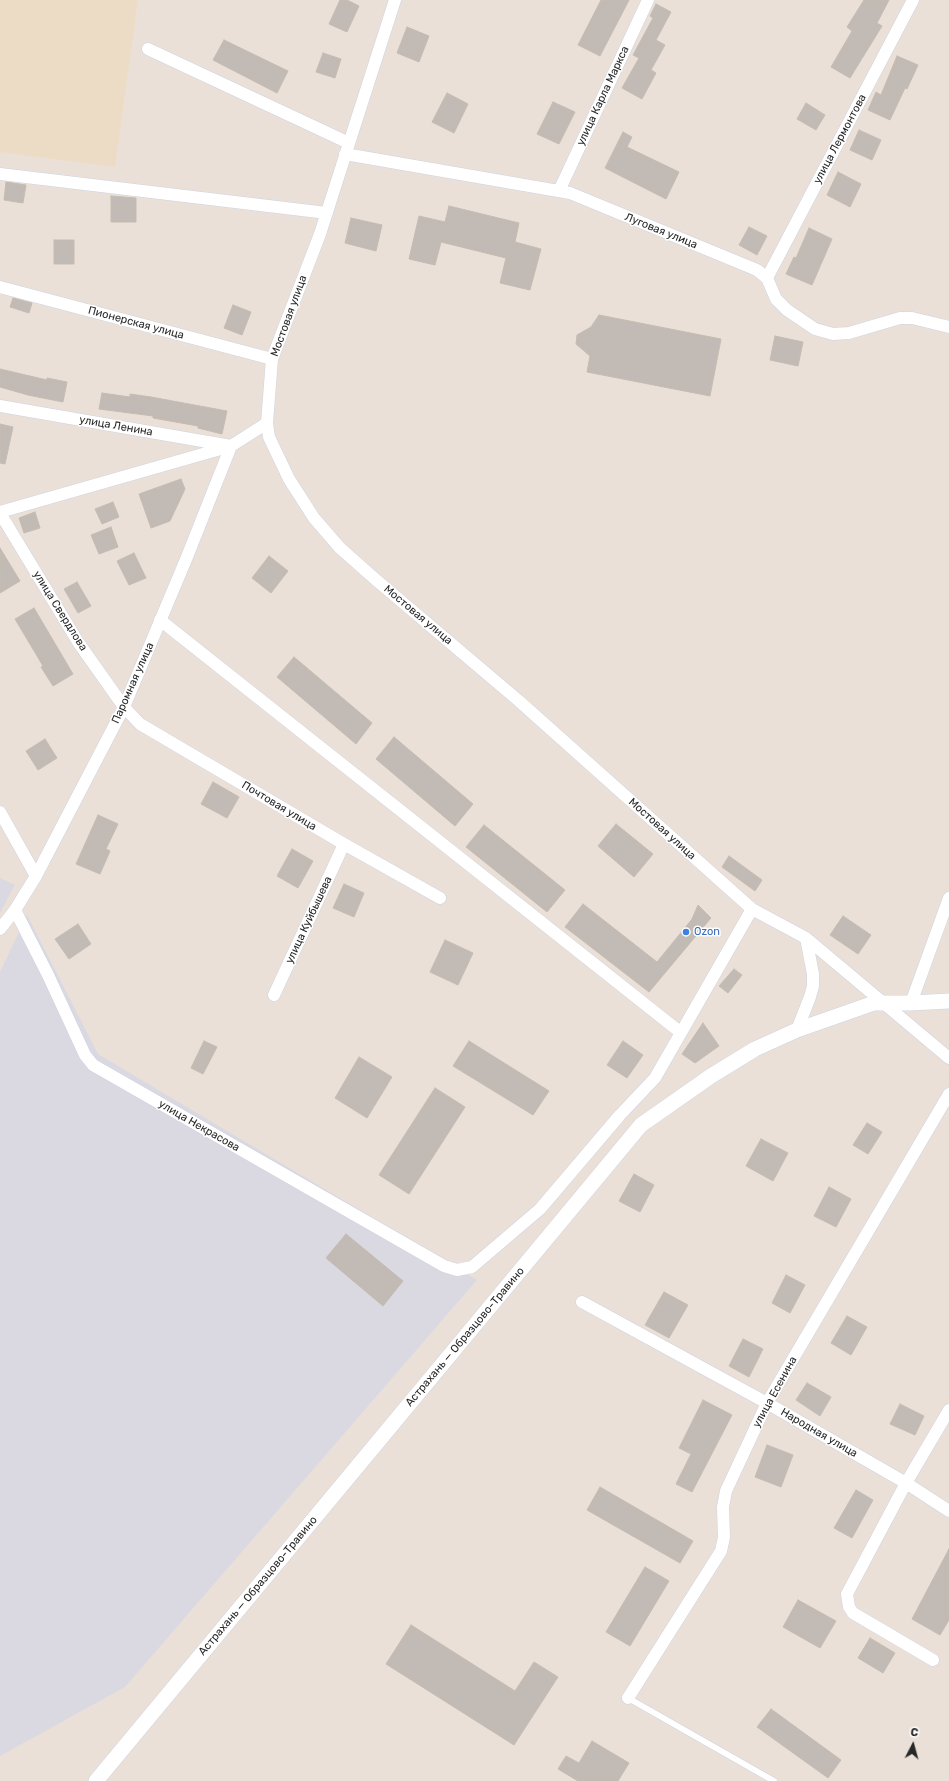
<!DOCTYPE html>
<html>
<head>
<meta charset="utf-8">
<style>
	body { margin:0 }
	#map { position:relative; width:949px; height:1781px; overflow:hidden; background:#eae0d7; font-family:Rubik,sans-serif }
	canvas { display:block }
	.north { position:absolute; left:893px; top:1725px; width:40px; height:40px; -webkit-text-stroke:3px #fff; paint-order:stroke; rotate:6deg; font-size:11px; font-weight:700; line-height:16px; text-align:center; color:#272727 }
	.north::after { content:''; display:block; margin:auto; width:14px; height:18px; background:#272727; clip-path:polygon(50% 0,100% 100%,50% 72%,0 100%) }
</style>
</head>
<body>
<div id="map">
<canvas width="949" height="1781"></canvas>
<div class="north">С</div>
</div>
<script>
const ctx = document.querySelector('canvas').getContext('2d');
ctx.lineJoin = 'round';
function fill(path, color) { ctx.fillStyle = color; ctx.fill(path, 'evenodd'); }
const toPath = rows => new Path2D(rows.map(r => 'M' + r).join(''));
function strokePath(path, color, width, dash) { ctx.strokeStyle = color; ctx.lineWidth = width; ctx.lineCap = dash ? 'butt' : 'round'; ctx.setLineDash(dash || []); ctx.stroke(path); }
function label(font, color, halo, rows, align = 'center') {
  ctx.font = font + ' Rubik,sans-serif'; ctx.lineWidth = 3; ctx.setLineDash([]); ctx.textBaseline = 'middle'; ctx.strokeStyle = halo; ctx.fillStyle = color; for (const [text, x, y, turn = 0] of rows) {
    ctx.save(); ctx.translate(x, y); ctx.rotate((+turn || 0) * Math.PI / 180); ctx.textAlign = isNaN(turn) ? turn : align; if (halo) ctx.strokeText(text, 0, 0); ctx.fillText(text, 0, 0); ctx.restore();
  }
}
const industrial = toPath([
	[0,878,15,885,0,913],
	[27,915,98,1054,477,1280,125,1687,0,1756,0,972]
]);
const education = toPath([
	[0,0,138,0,115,167,0,152]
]);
const building = toPath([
	[340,0,347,0,359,6,347,32,329,24,340,0],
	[601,0,629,0,600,56,578,45,601,0],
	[864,0,889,0,877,23,882,26,850,78,831,67,852,31,847,27,864,0],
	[656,4,671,12,656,40,665,45,651,70,656,73,642,99,622,88,639,58,633,55,653,18,650,16,656,4],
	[407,27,429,36,419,62,397,53,407,27],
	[224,40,288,71,277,93,213,60,224,40],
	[323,53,341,59,335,78,316,72,323,53],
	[897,56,918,65,907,89,905,88,890,120,868,110,876,92,881,95,897,56],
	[447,93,468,104,454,133,432,122,447,93],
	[553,102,575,112,559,144,537,134,553,102],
	[806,103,825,115,816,130,797,119,806,103],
	[859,130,881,140,872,160,850,150,859,130],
	[623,132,632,137,627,147,679,172,666,199,605,168,623,132],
	[838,172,861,184,850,207,827,195,838,172],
	[6,182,26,185,23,203,4,200,6,182],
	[111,196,136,198,136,222,111,222,111,196],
	[449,206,519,223,515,242,541,249,530,290,500,283,506,258,441,242,435,265,409,259,419,216,445,222,449,206],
	[351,218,382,225,376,251,345,243,351,218],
	[749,227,767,236,757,255,739,245,749,227],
	[809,228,832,239,812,285,786,274,794,257,796,258,809,228],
	[54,240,74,240,74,264,54,264,54,240],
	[13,298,32,303,29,313,10,307,13,298],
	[233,305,251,312,242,335,224,328,233,305],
	[599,315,721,339,710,396,587,372,590,356,576,344,577,335,591,327,599,315],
	[775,336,803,342,798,366,770,360,775,336],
	[0,369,47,380,47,378,67,382,63,402,28,395,0,387,0,369],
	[102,393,130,397,130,394,151,397,227,411,222,434,198,428,198,426,153,418,153,416,99,409,102,393],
	[0,424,13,427,5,464,0,463,0,424],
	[181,479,185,489,170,521,151,528,139,494,181,479],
	[113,502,119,517,102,524,95,509,113,502],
	[35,512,40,528,24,533,19,518,35,512],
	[111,527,118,547,99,554,91,535,111,527],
	[0,548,20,581,0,593,0,548],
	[134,553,146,578,129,585,117,561,134,553],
	[269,556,288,571,271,593,252,578,269,556],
	[77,582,91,606,78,613,64,589,77,582],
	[34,608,73,674,53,686,41,667,43,666,15,619,34,608],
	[294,657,372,723,356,744,277,677,294,657],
	[394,737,473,804,455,826,376,759,394,737],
	[45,739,57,758,38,770,26,751,45,739],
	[213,782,239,797,227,818,201,804,213,782],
	[98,815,118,824,106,849,110,851,100,874,76,864,98,815],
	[616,824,653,854,634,877,598,846,616,824],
	[484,825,565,890,547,912,466,847,484,825],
	[292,849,313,861,298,888,277,876,292,849],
	[729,856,762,880,755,891,722,867,729,856],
	[344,884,364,893,354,917,333,908,344,884],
	[583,904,657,962,692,919,698,905,711,918,649,992,565,927,583,904],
	[843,916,871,935,858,954,830,935,843,916],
	[78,924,91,944,69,959,55,939,78,924],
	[445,940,473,953,458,985,430,972,445,940],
	[734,969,742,975,728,993,719,986,734,969],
	[703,1023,719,1046,695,1063,682,1054,703,1023],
	[204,1041,217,1047,203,1074,191,1068,204,1041],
	[469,1041,549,1091,533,1115,453,1066,469,1041],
	[623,1041,643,1055,627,1078,607,1065,623,1041],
	[359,1057,392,1077,367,1118,335,1098,359,1057],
	[435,1088,465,1107,409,1194,379,1175,435,1088],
	[867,1123,882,1132,868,1154,853,1145,867,1123],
	[761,1139,788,1153,773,1181,746,1166,761,1139],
	[634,1174,654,1185,640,1212,619,1201,634,1174],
	[829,1187,851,1199,836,1227,814,1216,829,1187],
	[346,1234,403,1281,383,1306,326,1258,346,1234],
	[786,1275,805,1285,790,1313,772,1303,786,1275],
	[664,1292,688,1305,669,1338,645,1325,664,1292],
	[847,1316,867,1327,851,1355,831,1343,847,1316],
	[743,1339,763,1349,749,1377,729,1366,743,1339],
	[807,1383,831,1397,820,1416,796,1400,807,1383],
	[703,1400,732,1415,692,1492,676,1484,691,1454,679,1448,703,1400],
	[900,1404,924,1416,915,1435,890,1424,900,1404],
	[767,1445,793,1455,781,1487,755,1477,767,1445],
	[600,1487,693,1541,680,1563,587,1510,600,1487],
	[856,1490,873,1500,852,1538,834,1528,856,1490],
	[949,1549,949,1620,940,1635,912,1619,949,1549],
	[645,1567,669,1581,630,1646,606,1632,645,1567],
	[798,1600,836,1621,820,1648,783,1627,798,1600],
	[411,1625,515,1691,534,1662,558,1677,514,1745,386,1664,411,1625],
	[870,1638,895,1653,883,1673,858,1658,870,1638],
	[771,1709,841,1760,828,1778,757,1727,771,1709],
	[592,1741,629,1763,618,1781,578,1781,558,1769,566,1756,579,1763,592,1741]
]);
const service = toPath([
	[628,1698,774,1781]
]);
const minor = toPath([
	[395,0,320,234,272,359,267,423,269,437,289,479,314,518,340,548,375,579,519,701,752,909,806,938,949,1058],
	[148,49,349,143],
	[345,154,570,193,757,270,767,278,776,299,787,310,815,329,833,334,849,333,900,318,912,318,949,327],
	[0,174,327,213],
	[559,191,648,0],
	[767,278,913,0],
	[0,287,272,359],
	[0,406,231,446,187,557,124,707,36,876,15,910,0,929],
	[0,512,231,446,267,423],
	[0,513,78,642,124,707,140,724,344,844,440,898],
	[160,620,680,1032],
	[0,812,36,876],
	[15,910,48,975,85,1055,93,1065,444,1266,457,1270,472,1267,540,1209,620,1115,655,1078,752,909],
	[274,995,344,844],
	[911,1003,949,898],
	[797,1030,810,997,813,986,813,974,806,938],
	[582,1302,767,1403,906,1483,949,1511],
	[933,1660,853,1613,849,1607,847,1594,906,1483,949,1410],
	[628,1698,721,1551,724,1537,723,1507,726,1491,767,1403,949,1094]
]);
const tertiary = toPath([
	[96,1781,641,1125,711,1076,755,1049,797,1030,874,1003,911,1003,949,1001]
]);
const markers = [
	[686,932,4,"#3f7fe0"]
];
const streetNames = [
	["улица Карла Маркса",603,96,-65],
	["улица Лермонтова",840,139,-62],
	["Луговая улица",661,231,22],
	["Мостовая улица",289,316,-70],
	["Пионерская улица",136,323,15],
	["улица Ленина",116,426,10],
	["улица Свердлова",60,611,58],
	["Мостовая улица",418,615,40],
	["Паромная улица",133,683,-66],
	["Почтовая улица",279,806,31],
	["Мостовая улица",662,829,42],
	["улица Куйбышева",309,920,-65],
	["улица Некрасова",199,1126,30],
	["Астрахань — Образцово-Травино",465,1337,-50],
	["улица Есенина",775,1392,-61],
	["Народная улица",819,1433,30],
	["Астрахань — Образцово-Травино",258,1586,-50]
];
const shopNames = [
	["Ozon",694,932]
];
fill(industrial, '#dad9e2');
fill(education, '#eddcc5');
fill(building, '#c2bab4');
strokePath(building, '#c5bcb1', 1);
strokePath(service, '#cdd3e1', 7);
strokePath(minor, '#cdd3e1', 13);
strokePath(tertiary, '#cdd3e1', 16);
strokePath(service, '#fff', 6);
strokePath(minor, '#fff', 12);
strokePath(tertiary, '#fff', 15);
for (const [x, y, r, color] of markers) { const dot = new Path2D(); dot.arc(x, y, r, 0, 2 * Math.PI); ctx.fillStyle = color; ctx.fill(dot); strokePath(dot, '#fff', 1.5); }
label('11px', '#272727', '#fff', streetNames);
label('11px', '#366cbe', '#fff', shopNames, 'left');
</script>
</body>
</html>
